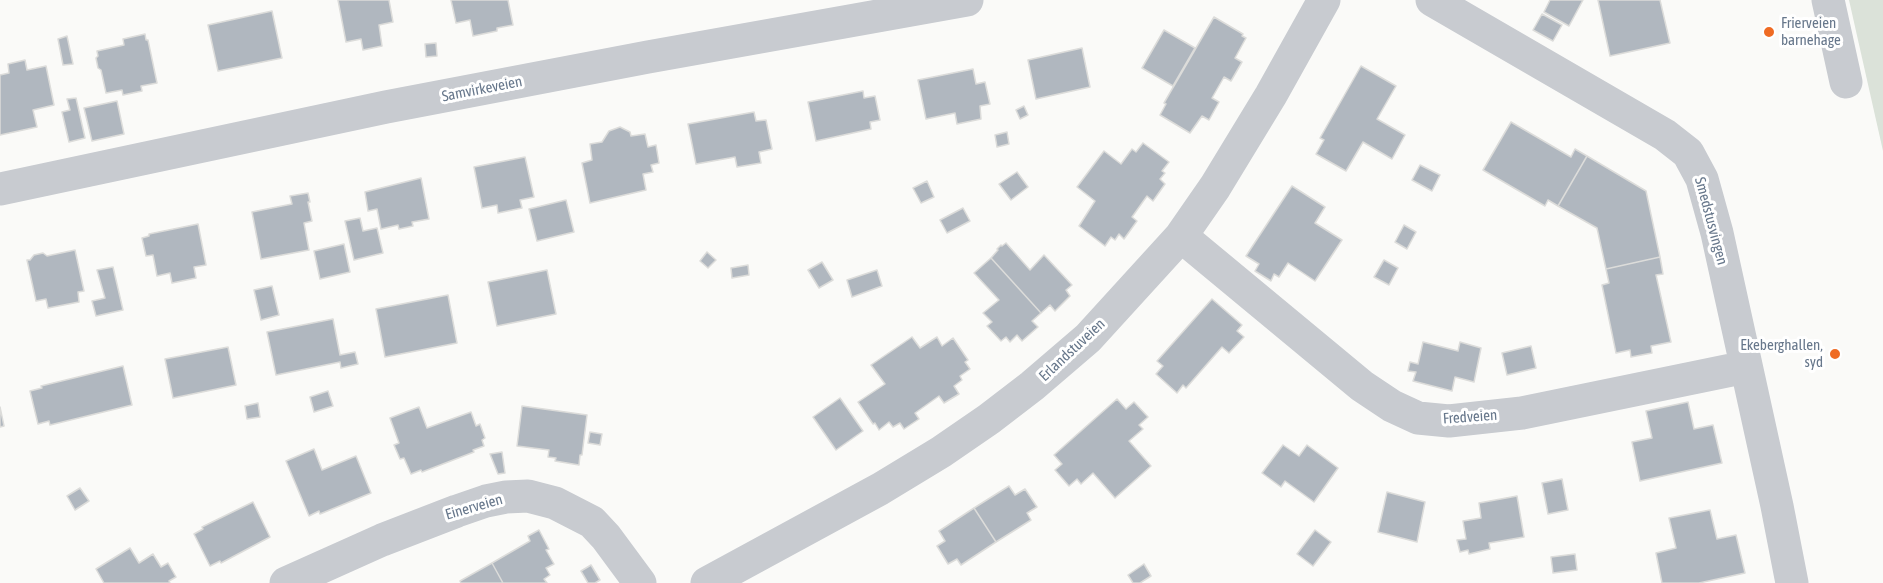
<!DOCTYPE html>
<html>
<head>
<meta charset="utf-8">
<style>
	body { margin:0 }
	canvas { display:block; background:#fafaf8 }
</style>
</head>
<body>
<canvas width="1883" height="583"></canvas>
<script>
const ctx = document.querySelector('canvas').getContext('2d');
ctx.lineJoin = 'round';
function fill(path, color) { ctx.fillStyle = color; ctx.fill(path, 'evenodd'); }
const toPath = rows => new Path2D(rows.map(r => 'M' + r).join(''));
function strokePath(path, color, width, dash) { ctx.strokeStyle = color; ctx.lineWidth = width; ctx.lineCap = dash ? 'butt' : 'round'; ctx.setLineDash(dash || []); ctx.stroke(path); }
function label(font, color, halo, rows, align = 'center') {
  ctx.font = font + ' "Asap Condensed",sans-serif'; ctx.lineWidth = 6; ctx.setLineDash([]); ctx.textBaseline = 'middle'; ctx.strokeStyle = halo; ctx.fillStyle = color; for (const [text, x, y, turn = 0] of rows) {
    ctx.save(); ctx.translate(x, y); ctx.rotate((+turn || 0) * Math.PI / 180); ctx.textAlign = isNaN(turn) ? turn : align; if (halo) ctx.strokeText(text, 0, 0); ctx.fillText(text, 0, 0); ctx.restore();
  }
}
const green = toPath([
	[1849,0,1883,0,1883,151]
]);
const building = toPath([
	[338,0,389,0,393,22,379,25,382,46,363,50,361,39,346,42,338,0],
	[451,0,508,0,513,25,497,28,497,31,473,36,470,20,456,23,451,0],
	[1550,0,1583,0,1569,26,1544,12,1550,0],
	[1598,0,1660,0,1670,43,1610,56,1598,0],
	[272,11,282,58,218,71,208,25,272,11],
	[1542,14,1562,25,1553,41,1533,30,1542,14],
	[1214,17,1243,34,1242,36,1246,38,1235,58,1242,62,1231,81,1224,77,1212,98,1219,102,1209,120,1202,116,1190,133,1160,115,1166,104,1164,103,1214,17],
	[1164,30,1195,48,1173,86,1142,68,1164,30],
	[145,34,146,40,148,40,157,83,141,86,142,91,123,95,122,90,106,93,101,70,98,68,96,58,98,56,97,51,124,45,123,39,145,34],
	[67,36,73,64,63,65,58,39,67,36],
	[436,43,437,56,426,57,425,44,436,43],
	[1082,48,1090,87,1036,99,1028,60,1082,48],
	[25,60,27,70,46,66,54,105,33,110,37,127,0,135,0,75,9,73,8,64,25,60],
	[1361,66,1396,86,1377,119,1405,135,1392,159,1363,142,1346,171,1316,154,1324,140,1320,138,1361,66],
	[973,69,976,84,985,82,990,104,980,106,981,119,957,124,955,113,926,119,918,80,973,69],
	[863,91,864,98,875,96,880,120,870,122,871,129,816,141,808,102,863,91],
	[76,98,85,138,69,142,62,112,70,110,67,99,76,98],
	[117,101,124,134,92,141,84,108,117,101],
	[1024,106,1028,115,1020,119,1016,110,1024,106],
	[754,112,756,121,766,120,772,149,759,152,761,163,737,167,735,157,696,164,688,124,754,112],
	[1511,122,1571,157,1575,149,1587,156,1558,206,1548,200,1545,206,1483,170,1511,122],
	[620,127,630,132,631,136,645,134,648,147,656,145,659,163,651,165,653,172,643,174,646,190,590,203,582,163,592,160,590,144,602,142,609,131,620,127],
	[1007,132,1009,144,997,147,995,135,1007,132],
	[1143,143,1169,162,1162,171,1165,173,1160,179,1165,184,1153,201,1147,196,1132,217,1137,221,1124,239,1119,234,1115,240,1111,237,1105,246,1079,226,1095,201,1077,187,1104,151,1121,164,1132,149,1136,152,1143,143],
	[1587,156,1646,191,1660,257,1606,269,1597,228,1558,206,1587,156],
	[525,157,534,197,520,200,522,208,498,213,497,205,482,208,474,167,525,157],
	[1420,165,1440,175,1432,191,1412,180,1420,165],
	[1017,172,1028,187,1011,200,999,184,1017,172],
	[421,178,429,219,412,222,413,226,399,229,398,225,381,229,377,209,368,211,365,192,421,178],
	[927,181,934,197,921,203,913,188,927,181],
	[1292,186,1325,207,1315,223,1342,240,1315,281,1288,263,1279,277,1274,274,1271,281,1255,271,1259,264,1246,256,1292,186],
	[308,193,310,202,308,202,312,221,304,223,309,250,261,259,252,212,292,204,290,196,308,193],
	[566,200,574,232,537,241,529,209,566,200],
	[963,208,970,221,947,233,940,220,963,208],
	[360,218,363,231,377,228,383,253,354,260,345,221,360,218],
	[198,224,206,265,194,267,196,278,172,283,170,273,157,276,153,255,146,256,142,238,149,236,149,234,198,224],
	[1404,225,1416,232,1407,249,1395,242,1404,225],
	[1006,243,1030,270,1044,255,1072,285,1066,290,1070,296,1055,311,1050,305,1041,313,991,258,998,250,997,249,1001,245,1002,246,1006,243],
	[344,244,350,272,320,279,314,251,344,244],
	[75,250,84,291,78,292,79,302,48,308,46,299,36,301,27,260,30,260,34,255,43,253,47,256,75,250],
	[707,252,716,260,708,268,700,261,707,252],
	[1660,257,1663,274,1656,275,1671,342,1651,346,1652,353,1631,357,1630,350,1616,353,1602,285,1609,283,1606,269,1660,257],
	[991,258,1041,313,1032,321,1038,327,1022,341,1017,335,1010,342,1006,337,1001,341,987,326,992,322,983,313,999,300,974,273,991,258],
	[1384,260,1398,268,1389,285,1374,277,1384,260],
	[822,262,833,280,819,288,808,270,822,262],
	[748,265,749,275,732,278,731,268,748,265],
	[113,267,123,310,96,316,92,301,105,298,97,270,113,267],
	[547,270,556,314,497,326,488,282,547,270],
	[877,270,882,286,852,297,847,280,877,270],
	[272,286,279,315,261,320,254,290,272,286],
	[448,295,457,343,385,357,376,309,448,295],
	[1212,299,1242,325,1237,331,1244,337,1229,353,1222,347,1186,388,1183,385,1177,393,1156,374,1163,366,1157,361,1212,299],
	[333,319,340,355,355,352,358,364,341,368,340,362,276,375,267,332,333,319],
	[912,337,920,348,937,337,942,346,953,338,968,360,965,362,970,369,960,376,962,380,954,386,959,394,944,403,939,396,915,413,919,419,904,429,900,423,893,427,889,422,879,430,875,423,873,424,858,402,885,384,871,365,912,337],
	[1423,342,1458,351,1460,342,1481,348,1474,382,1455,377,1452,391,1413,381,1416,372,1408,371,1410,362,1418,364,1423,342],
	[1531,346,1536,368,1507,375,1502,353,1531,346],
	[228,347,236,385,173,398,165,359,228,347],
	[123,366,132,405,50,425,49,421,38,424,30,391,42,388,41,386,123,366],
	[328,391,333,406,314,412,310,397,328,391],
	[840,398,863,431,836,450,813,417,840,398],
	[1117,399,1126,409,1134,402,1148,417,1139,425,1143,429,1129,441,1151,466,1115,498,1093,473,1081,484,1077,479,1069,486,1055,470,1062,464,1054,455,1117,399],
	[1688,402,1694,429,1713,425,1722,463,1640,481,1632,442,1652,438,1646,411,1688,402],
	[258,403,260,417,247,419,245,406,258,403],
	[522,406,587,415,582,455,580,455,579,465,555,461,556,458,548,457,549,450,517,446,522,406],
	[0,407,4,426,0,427,0,407],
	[419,407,427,428,471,412,476,426,480,424,485,438,482,440,484,446,473,450,474,452,422,472,421,470,411,474,404,458,400,459,394,445,399,443,390,418,419,407],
	[590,432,602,434,600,445,588,443,590,432],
	[1283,445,1299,456,1307,445,1338,468,1314,502,1285,481,1281,487,1262,473,1283,445],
	[314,449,322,470,356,456,371,493,320,514,319,511,309,516,286,461,314,449],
	[502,452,505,473,498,474,490,454,502,452],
	[1562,479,1568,510,1548,514,1542,483,1562,479],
	[1009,486,1015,495,1025,489,1037,507,1027,513,1031,520,996,542,974,508,1009,486],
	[80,488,89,501,75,510,67,496,80,488],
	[1387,492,1425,502,1417,542,1378,532,1387,492],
	[1517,496,1524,537,1489,543,1490,549,1469,554,1468,550,1460,552,1457,540,1466,539,1463,521,1481,518,1479,503,1517,496],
	[253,502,270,537,221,563,220,561,210,566,194,534,203,529,202,527,253,502],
	[974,508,996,542,961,565,957,559,948,564,937,546,945,541,939,531,974,508],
	[1710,510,1717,539,1736,535,1745,573,1699,583,1662,583,1656,553,1676,548,1669,518,1710,510],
	[539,530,549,549,546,550,554,564,546,568,550,575,544,579,547,583,503,583,492,563,530,541,528,536,539,530],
	[1315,530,1331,542,1313,566,1297,554,1315,530],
	[130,548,139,563,153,554,161,567,168,563,176,577,169,581,170,583,104,583,96,569,130,548],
	[1575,554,1577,570,1553,573,1551,557,1575,554],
	[492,563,503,583,461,583,460,581,492,563],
	[1144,564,1151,576,1140,583,1133,583,1128,575,1144,564],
	[591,565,600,580,595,583,588,583,581,571,591,565]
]);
const minor = toPath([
	[1432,0,1665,135,1688,153,1702,179,1717,233,1777,506,1792,583],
	[1828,0,1846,82],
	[0,189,386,107,648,57,967,0],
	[1181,236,1362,386,1392,406,1418,418,1449,421,1522,413,1746,367],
	[286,583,382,540,457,511,486,501,506,497,528,496,555,503,592,522,606,537,640,583],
	[707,583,880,489,941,452,989,419,1032,386,1088,338,1181,236,1215,187,1271,95,1324,0]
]);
const markers = [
	[1769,32,6,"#ef6b23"],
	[1835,354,6,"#ef6b23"]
];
const poiNames = [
	["Frierveien",1781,23],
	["barnehage",1781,40],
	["Ekeberghallen,",1823,345,"right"],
	["syd",1823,362,"right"]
];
const streetNames = [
	["Samvirkeveien",482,89,-11],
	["Smedstusvingen",1711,221,75],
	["Erlandstuveien",1072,350,-43],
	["Fredveien",1470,417,-4],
	["Einerveien",474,507,-16]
];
fill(green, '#dbe2d9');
fill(building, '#b0b7bf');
strokePath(building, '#dcdcda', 1.5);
strokePath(minor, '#c8cbd0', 33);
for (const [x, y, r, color] of markers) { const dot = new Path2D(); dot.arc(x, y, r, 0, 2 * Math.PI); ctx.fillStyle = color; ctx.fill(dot); strokePath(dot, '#fff', 2); }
label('15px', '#67778b', '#fff', poiNames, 'left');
label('15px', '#67778b', '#fff', streetNames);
</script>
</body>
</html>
